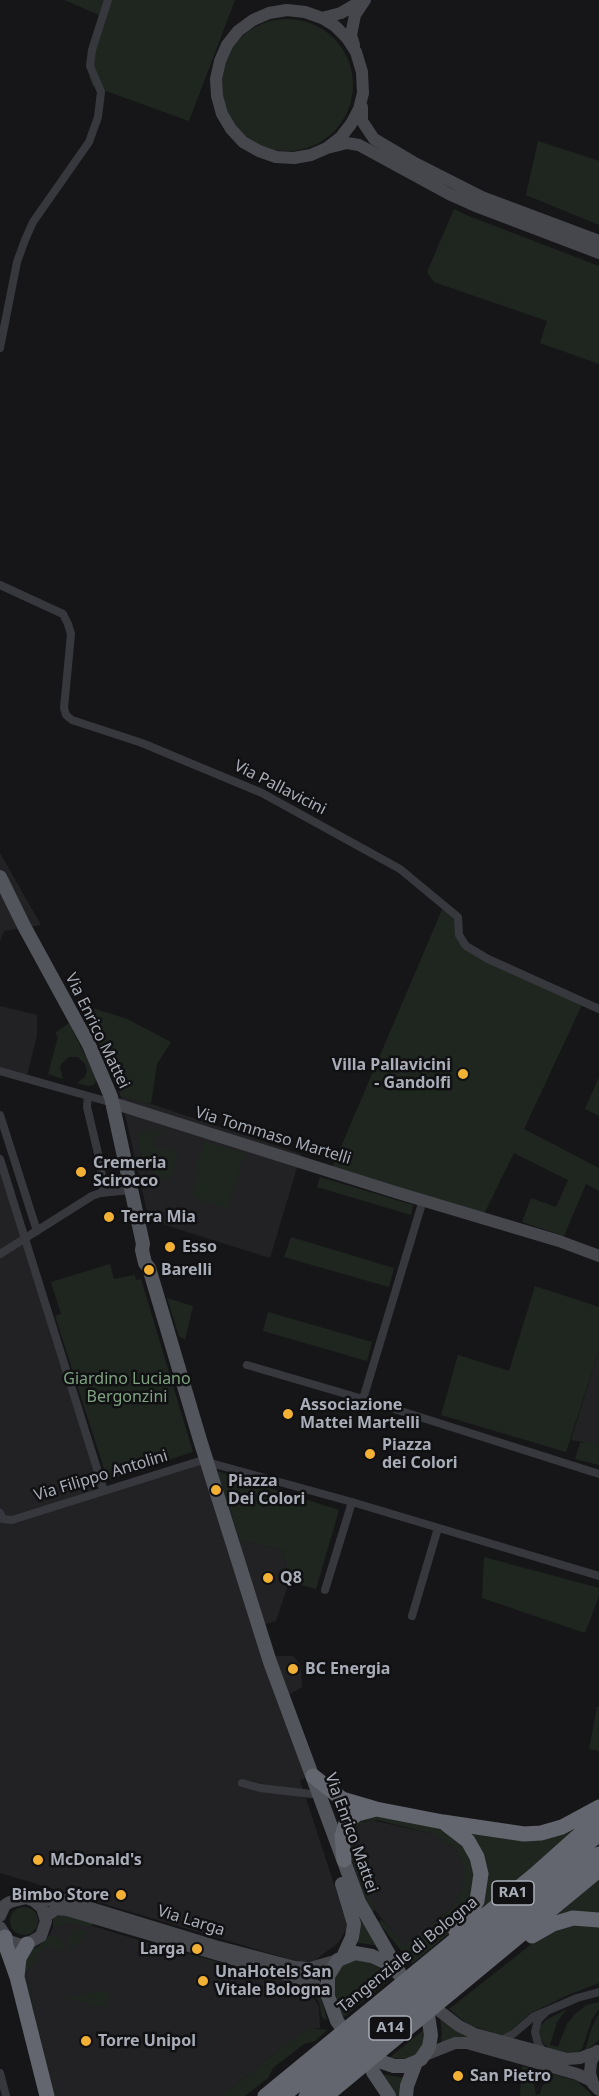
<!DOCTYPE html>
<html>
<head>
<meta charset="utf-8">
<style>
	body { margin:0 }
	canvas { display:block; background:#161618 }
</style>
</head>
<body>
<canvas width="599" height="2096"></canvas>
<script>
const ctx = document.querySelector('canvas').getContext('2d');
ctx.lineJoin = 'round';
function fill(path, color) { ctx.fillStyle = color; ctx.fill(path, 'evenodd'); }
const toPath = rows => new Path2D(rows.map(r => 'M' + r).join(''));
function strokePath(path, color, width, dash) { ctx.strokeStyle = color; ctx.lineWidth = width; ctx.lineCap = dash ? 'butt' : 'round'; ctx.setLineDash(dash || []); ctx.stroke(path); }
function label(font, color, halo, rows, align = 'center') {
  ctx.font = font + ' "Noto Sans",sans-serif'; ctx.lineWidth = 5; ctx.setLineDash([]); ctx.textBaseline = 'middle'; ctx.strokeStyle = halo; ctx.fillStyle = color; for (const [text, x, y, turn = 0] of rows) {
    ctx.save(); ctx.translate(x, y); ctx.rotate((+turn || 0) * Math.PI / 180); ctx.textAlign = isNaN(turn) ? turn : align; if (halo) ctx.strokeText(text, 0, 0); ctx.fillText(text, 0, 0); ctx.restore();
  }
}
const built = toPath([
	[0,853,41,925,4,931,0,942],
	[0,1006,37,1015,37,1035,27,1076,0,1069],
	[121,1097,151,1104,301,1154,270,1258,149,1220],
	[0,1152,63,1357,106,1490,206,1457,217,1471,240,1540,283,1550,289,1582,276,1621,265,1624,273,1656,293,1656,299,1663,301,1671,302,1687,289,1695,317,1773,300,1780,346,1921,346,1930,338,1943,314,1961,299,1962,0,1873],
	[599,1350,599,1445,571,1440],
	[371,1820,433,1834,456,1849,464,1867,464,1879,461,1891,451,1909,404,1947,375,1910,369,1899,355,1861,353,1846,355,1832,360,1824],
	[72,1923,83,1923,184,1954,185,1953,302,1985,315,2000,319,2007,320,2028,310,2028,299,2034,222,2096,57,2096,50,2078,25,1973,42,1949,53,1928]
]);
const green = toPath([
	[64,0,235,0,189,121,92,86,87,67,90,43,99,15],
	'221 85a66 66 0 1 1 132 0a66 66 0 1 1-132 0Z',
	[538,141,599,161,599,225,526,195],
	[454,209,466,215,599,266,599,364,540,343,547,321,434,282,427,272],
	[444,905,458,917,466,946,582,999,581,1007,524,1129,599,1168,599,1191,586,1184,564,1236,522,1222,531,1198,556,1207,568,1180,514,1153,484,1214,332,1168],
	[80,1004,127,1019,171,1042,157,1064,151,1104,121,1097,105,1055],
	[69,1023,96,1078,95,1084,92,1085,88,1086,77,1083,85,1077,87,1070,85,1064,78,1057,69,1057,62,1063,60,1068,63,1079,48,1074,58,1037,55,1033],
	[599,1077,599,1116,585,1109],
	[145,1129,175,1136,159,1134,154,1137,153,1141,153,1147,156,1149,169,1149,177,1152,173,1176,165,1181,153,1171,143,1159,138,1142,141,1132],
	[205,1141,245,1153,227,1209,193,1197,200,1173,195,1170],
	[320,1177,413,1205,411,1215,317,1187],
	[291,1237,394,1268,389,1287,284,1257],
	[110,1264,114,1279,135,1275,136,1280,141,1279,193,1452,110,1479,106,1475,55,1316,61,1314,51,1282],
	[535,1286,599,1307,599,1350,566,1452,441,1415,458,1355,509,1371],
	[167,1298,193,1306,185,1340,179,1336],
	[268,1312,372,1342,367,1361,263,1331],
	[591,1442,599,1445,599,1465,575,1459,580,1443],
	[217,1471,339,1510,316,1589,289,1582,283,1550,240,1540],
	[484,1557,599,1588,599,1596,585,1633,482,1598],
	[597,1707,599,1707,599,1751,589,1749],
	[368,1814,444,1829,472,1855,477,1888,449,1933,412,1964,378,1922,382,1920,404,1946,451,1909,461,1891,464,1879,464,1867,456,1849,433,1834,377,1820,365,1821,357,1827,353,1846,358,1870,375,1910,372,1912,362,1890,348,1849,347,1831],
	[580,1824,540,1861,478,1913,483,1895,461,1828,510,1836],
	[330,1829,379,1946,354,1942,357,1931],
	[599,1879,599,1916,556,1916],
	'10 1921a14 14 0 1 1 28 0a14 14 0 1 1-28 0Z',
	[59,1912,95,1923,91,1926,72,1923,53,1928,53,1916],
	[576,1923,599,1923,599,1983,568,1995,529,2014,504,2036,469,2025,449,2009,538,1939],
	[75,1928,87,1931,70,1952,71,1943,69,1937],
	[49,1936,54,1936,61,1939,64,1944,63,1950,46,1946,25,1973,50,2078,57,2096,53,2096,21,1968,31,1949,39,1946],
	[185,1953,262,1974,257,1978,243,1972,184,1954],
	[353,1960,369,1962,394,1976,343,2018,334,1993,335,1977,343,1964],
	[303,1983,317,1990,322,1999,327,2020,322,2018,319,2002],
	[108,1991,105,2007,61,1997],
	[599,2002,599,2009,592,2019,582,2049,577,2053,569,2053,549,2049,543,2043,540,2037,539,2028,546,2020,567,2009,557,2022,550,2045,558,2047,567,2024,574,2015,586,2005],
	[599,2013,599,2040,585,2051,592,2027],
	[440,2017,477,2039,441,2044,442,2033],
	[310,2028,327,2030,315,2041,304,2044,273,2068,268,2078,245,2096,222,2096,299,2034],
	[425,2029,422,2047,416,2054,408,2059,389,2058],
	[522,2066,531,2068,536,2095,540,2094,542,2086,549,2080,547,2075,549,2073,577,2081,593,2096,520,2096],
	[380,2074,405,2078,402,2096,393,2096]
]);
const street = toPath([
	[0,348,17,262,25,240,33,222,89,142,98,117,101,92,90,66,92,50,108,0],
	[0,585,63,614,68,624,71,634,64,708,66,715,72,720,142,743,262,793,400,869,458,917,459,935,466,946,488,959,599,1009],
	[0,1071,113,1103],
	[88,1096,87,1107,101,1166,103,1193],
	[0,1115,37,1231],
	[0,1159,104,1491],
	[423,1200,363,1399,599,1474],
	[0,1254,92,1196,100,1193,131,1190],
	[247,1365,363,1399],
	[207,1462,352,1502,599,1576],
	[0,1513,3,1519,12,1520,206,1459],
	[325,1590,352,1502],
	[412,1616,438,1528],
	[242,1783,260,1788,312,1794],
	[500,2041,513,2034,533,2017,577,1998,599,1992],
	[545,2054,538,2044,535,2032,538,2020,545,2013],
	[0,2073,6,2096]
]);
const secondary = toPath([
	[322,18,341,13,361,1],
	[354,45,351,35,355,15,365,0],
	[362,107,362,121,374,139,413,162,482,197,599,241],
	[327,148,341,137,351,124,359,109,363,93,362,72,356,52,347,38,335,26,322,18,305,12,287,10,269,13,253,20,238,31,227,45,220,61,216,79,217,96,222,114,231,129,243,142,259,151,276,157,294,158,311,155,327,148,347,143,359,145,449,194,478,207,599,253],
	[113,1103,395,1192,559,1241,599,1256],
	[34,1901,61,1899,215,1946,295,1967,310,1968,338,1960],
	[0,1916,5,1905,10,1902,26,1898,34,1901,42,1908,46,1921,41,1936,27,1944,21,1945,9,1941,0,1927],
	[46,1916,56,1909,67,1910,304,1980,314,1984,328,1996],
	[429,2003,459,2026,475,2034,567,2059,580,2058,596,2052],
	[597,2051,591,2062,590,2073,593,2084,599,2090],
	[425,2055,455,2043,467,2043,577,2074,592,2081]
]);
const primary = toPath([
	[0,877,24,926,89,1045,111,1097,143,1244,142,1250,145,1263,149,1268,200,1440,270,1662,359,1902,399,1972],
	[342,1884,354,1924,352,1937,343,1957],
	[355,1953,372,1956,391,1965,419,1996,428,2015,431,2035,429,2047,421,2059,416,2062,406,2066,394,2066,367,2057,353,2043,337,2021,328,1996,328,1976,338,1960,355,1953],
	[367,2057,373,2072,389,2096],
	[406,2096,407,2086,416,2062]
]);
const highway = toPath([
	[313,1776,342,1799,376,1809,443,1822,524,1834,541,1833,562,1827,599,1807],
	[446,1824,468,1841,477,1857,481,1874,477,1901,466,1919,456,1932],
	[344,1860,342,1836,346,1823,357,1814,376,1809],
	[532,1936,553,1924,573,1918,599,1920],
	[5,1937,6,1946,17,1977,47,2096],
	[17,1977,19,1958,27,1944],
	[265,2096,534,1875,599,1817],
	[283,2096,527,1896,599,1834],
	[306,2096,537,1907,599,1854],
	[326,2096,599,1870]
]);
const markers = [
	[463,1074,6,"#f2b134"],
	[81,1172,6,"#f2b134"],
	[109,1217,6,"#f2b134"],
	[170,1247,6,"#f2b134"],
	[149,1270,6,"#f2b134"],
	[288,1414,6,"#f2b134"],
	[370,1454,6,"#f2b134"],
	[216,1490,6,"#f2b134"],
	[268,1578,6,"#f2b134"],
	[293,1669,6,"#f2b134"],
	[38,1860,6,"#f2b134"],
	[121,1895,6,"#f2b134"],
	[197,1949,6,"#f2b134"],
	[203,1981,6,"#f2b134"],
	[86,2041,6,"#f2b134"],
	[458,2076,6,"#f2b134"]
];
const shields = [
	[513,1893,42],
	[390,2028,42]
];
const shieldNames = [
	["RA1",513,1893],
	["A14",390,2028]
];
const streetNames = [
	["Via Pallavicini",280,788,27],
	["Via Enrico Mattei",97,1031,64],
	["Via Tommaso Martelli",273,1136,17],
	["Via Filippo Antolini",101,1476,-17],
	["Via Enrico Mattei",351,1833,70],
	["Via Larga",191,1921,17],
	["Tangenziale di Bologna",408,1955,-39]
];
const poiNames = [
	["Villa Pallavicini",451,1065,"right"],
	["- Gandolfi",451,1083,"right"],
	["Cremeria",93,1163],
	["Scirocco",93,1181],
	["Terra Mia",121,1217],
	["Esso",182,1247],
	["Barelli",161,1270],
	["Associazione",300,1405],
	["Mattei Martelli",300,1423],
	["Piazza",382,1445],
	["dei Colori",382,1463],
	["Piazza",228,1481],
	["Dei Colori",228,1499],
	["Q8",280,1578],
	["BC Energia",305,1669],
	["McDonald's",50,1860],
	["Bimbo Store",109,1895,"right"],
	["Larga",185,1949,"right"],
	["UnaHotels San",215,1972],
	["Vitale Bologna",215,1990],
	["Torre Unipol",98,2041],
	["San Pietro",470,2076]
];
const parkNames = [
	["Giardino Luciano",127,1379],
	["Bergonzini",127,1397]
];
fill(built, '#222225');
fill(green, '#1e261f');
strokePath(street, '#37383d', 8);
strokePath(secondary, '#45474d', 12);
strokePath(primary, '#53555c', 14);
strokePath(highway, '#63666e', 15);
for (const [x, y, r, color] of markers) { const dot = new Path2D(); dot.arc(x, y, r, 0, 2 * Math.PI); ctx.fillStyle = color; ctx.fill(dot); strokePath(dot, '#111113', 2); }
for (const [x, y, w] of shields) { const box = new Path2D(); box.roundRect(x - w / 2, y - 12, w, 24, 4.5); ctx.fillStyle = '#111113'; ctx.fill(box); strokePath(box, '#a8adb8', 1.5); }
label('bold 15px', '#a8adb8', null, shieldNames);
label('16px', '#a8adb8', '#111113', streetNames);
label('bold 16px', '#a8adb8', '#111113', poiNames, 'left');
label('16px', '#7fa381', '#111113', parkNames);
</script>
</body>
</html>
